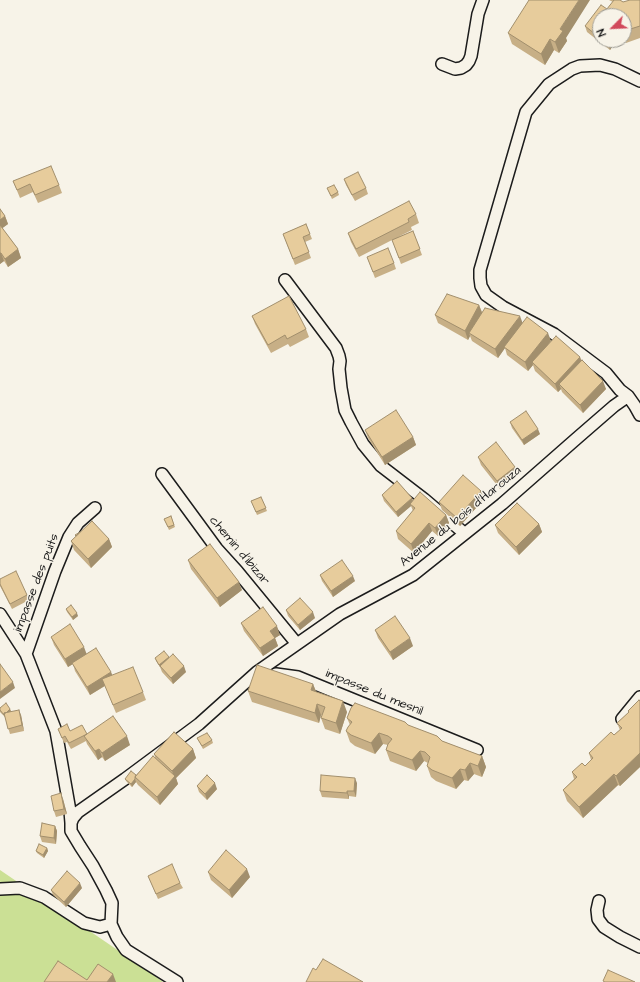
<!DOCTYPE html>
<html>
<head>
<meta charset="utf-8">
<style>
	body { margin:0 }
	#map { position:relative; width:640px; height:982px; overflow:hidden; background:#f7f3e8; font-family:"Architects Daughter",sans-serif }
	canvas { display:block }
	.north { position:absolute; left:592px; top:8px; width:40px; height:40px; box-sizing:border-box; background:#f7f3e8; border:1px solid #9f9d96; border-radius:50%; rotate:246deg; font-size:11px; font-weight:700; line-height:16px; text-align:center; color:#1c1c1c }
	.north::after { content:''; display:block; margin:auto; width:14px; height:18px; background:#d1495b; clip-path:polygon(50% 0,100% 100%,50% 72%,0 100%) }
</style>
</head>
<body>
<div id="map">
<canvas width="640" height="982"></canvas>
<div class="north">N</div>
</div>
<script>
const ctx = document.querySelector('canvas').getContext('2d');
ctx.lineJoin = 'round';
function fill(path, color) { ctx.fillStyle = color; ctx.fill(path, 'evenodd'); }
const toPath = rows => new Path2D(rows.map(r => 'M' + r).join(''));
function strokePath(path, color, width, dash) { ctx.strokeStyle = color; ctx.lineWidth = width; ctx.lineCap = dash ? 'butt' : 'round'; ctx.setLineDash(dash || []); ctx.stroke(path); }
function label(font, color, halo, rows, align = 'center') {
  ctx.font = font + ' "Architects Daughter",sans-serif'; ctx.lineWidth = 3; ctx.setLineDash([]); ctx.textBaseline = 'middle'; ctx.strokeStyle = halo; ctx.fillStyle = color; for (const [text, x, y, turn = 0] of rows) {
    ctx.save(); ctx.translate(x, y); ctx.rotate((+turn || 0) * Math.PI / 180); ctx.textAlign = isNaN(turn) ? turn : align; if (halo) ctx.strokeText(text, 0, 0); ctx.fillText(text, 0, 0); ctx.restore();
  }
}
const green = toPath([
	[0,870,144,968,163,982,0,982]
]);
const minor = toPath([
	[442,64,455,69,461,68,466,65,469,61,471,56,478,14,483,0],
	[285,280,336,348,339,356,340,361,339,369,341,388,345,410,351,422,363,444,381,466,424,499,464,533],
	[628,396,620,390,606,373,554,334,503,307,486,295,481,286,480,278,480,270,526,112,549,84,572,69,580,66,600,65,615,69,640,81],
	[162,474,217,549,237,571,297,644],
	[0,614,26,654,56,731,70,811,71,823],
	[26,654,55,571,69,537,78,523,95,508],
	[276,674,298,677,477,750],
	[622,719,640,697],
	[0,889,20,888,44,897,84,923,100,927,111,924],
	[599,901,597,910,598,919,604,927,620,937,640,947],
	[177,982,126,950,117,937,111,924,112,903,106,890,93,866,80,846,71,831,71,823,73,818,78,812,125,779,199,724,257,672,340,614,413,575,502,504,576,439,614,406,624,399,628,396,635,406,640,415]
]);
const wall = toPath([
	[609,0,620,0,623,2,640,0,640,38,626,43,624,39,624,16,600,16,600,40,617,40,610,50,587,32,585,26,607,9,613,2],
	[508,33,566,38,567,41,559,53,554,50,545,65,512,44],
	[344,179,366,188,368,194,355,201,346,185],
	[13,181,59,185,62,193,38,203,33,192,20,198],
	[327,188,338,192,339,195,332,199],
	[0,209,5,216,8,224,2,228,18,249,21,258,8,267,4,261,0,264],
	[416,214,419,223,411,227,412,230,398,237,413,231,422,255,401,264,392,240,359,257,351,242,348,233],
	[306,224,312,239,305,242,311,258,295,265,283,234],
	[367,257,394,263,396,269,375,278],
	[479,305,482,312,522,323,551,341,548,345,580,357,581,361,606,389,583,413,562,392,561,389,558,392,535,371,533,365,528,371,507,355,505,348,498,358,472,341,470,336,468,340,438,323,435,315],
	[252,316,306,329,309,337,290,347,288,344,271,353,255,324],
	[510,422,540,434,524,445,512,428],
	[365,430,413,437,416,445,385,465,368,438],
	[478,457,518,475,500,489,481,465],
	[382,495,412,498,413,501,446,515,449,523,438,536,432,531,414,553,398,539,396,531,413,511,411,506,398,517,384,501],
	[261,497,267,511,257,515,251,501],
	[484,499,460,526,442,510,439,502],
	[171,516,175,527,169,530,164,519],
	[539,524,542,532,519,555,498,533,495,525],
	[109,539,112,547,91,568,74,550,71,541],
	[188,560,242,590,220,607,191,569],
	[320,575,355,581,333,597,322,581],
	[0,579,27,595,29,600,12,609,0,586],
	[66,609,78,616,73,620,67,612],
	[286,610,315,618,300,630,288,616],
	[241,623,280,635,275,638,278,646,263,656,244,631],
	[375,630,413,646,393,660,378,638],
	[51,637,87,654,111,672,112,675,143,692,146,700,116,713,105,686,90,695,75,671,73,664,68,667,54,645],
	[155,658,169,658,186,672,173,684,162,672,160,667,156,661],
	[313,684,316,692,347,712,340,734,325,729,321,718,322,716,321,715,319,723,252,702,248,691],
	[640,701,640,767,620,786,618,785,583,818,567,801,563,790,574,779,572,772,585,766,591,760,589,753,614,735,620,730,617,723,628,713,628,711],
	[0,708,10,709,11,711,21,715,24,731,10,734,5,717,0,712],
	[347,718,408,725,442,741,482,756,486,767,482,777,474,774,468,781,464,780,456,789,436,781,431,777,427,766,428,763,424,761,416,771,390,761,386,750,388,745,383,744,375,754,355,746,350,742,346,731,350,725],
	[58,729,87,734,130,745,105,761,102,757,98,760,87,744,86,741,71,749,67,742,64,743],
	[197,738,212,740,213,743,203,749],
	[193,749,196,758,176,778,178,784,160,805,138,785,136,782,132,787,126,781,125,779,136,775,155,757,154,754],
	[357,783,356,797,349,796,349,799,322,797,320,791],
	[197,786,217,789,207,800,199,792],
	[63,799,67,814,56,817,54,811],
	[55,826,57,831,56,844,42,842,40,836],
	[47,848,48,851,44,858,37,853,36,851],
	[208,872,250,877,232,898,211,880],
	[148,876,180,883,183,888,158,899],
	[82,888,66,907,53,895,51,890]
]);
const shadedWall = toPath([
	[579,0,590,0,566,38,567,41,559,53,555,42,560,29],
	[550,39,554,50,545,65,541,54],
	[611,40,617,40,610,50,608,44],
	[5,216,8,224,0,230,0,220],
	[18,249,21,258,8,267,5,259],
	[0,253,1,253,4,261,0,264],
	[479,305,482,313,469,333,470,336,468,340,465,331],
	[520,316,523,324,504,347,505,348,498,358,495,349],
	[548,333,551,341,533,364,532,362,533,365,528,371,525,362],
	[580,357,583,365,559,384,561,389,558,392,555,384],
	[603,381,606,389,583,413,580,405],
	[538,429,540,434,524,445,522,440],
	[413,437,416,445,385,465,382,457],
	[515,467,518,475,500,489,497,481],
	[481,491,484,499,460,526,457,518],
	[412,498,414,504,410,504,411,506,398,517,396,512],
	[446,515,449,523,438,536,435,528],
	[429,523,432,531,414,553,411,544],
	[539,524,542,532,519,555,516,547],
	[109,539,112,547,91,568,88,559],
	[353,576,355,581,333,597,331,591],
	[239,582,242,590,220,607,217,598],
	[313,612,315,618,300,630,298,625],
	[77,613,78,616,73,620,72,617],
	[277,626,280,635,275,638,278,646,263,656,260,648,270,631],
	[410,638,413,646,393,660,390,652],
	[84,647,87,655,68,667,65,659],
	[169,657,170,660,160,667,159,665],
	[184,666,186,672,173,684,171,678],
	[111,672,114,680,90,695,87,687],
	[13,682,15,688,0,699,0,692],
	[313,684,317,694,311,690],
	[343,701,347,712,340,734,336,723],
	[317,704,321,715,319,723,315,713],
	[10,709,11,712,5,717,4,715],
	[19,710,21,715,24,731,22,725],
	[379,733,383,744,375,754,371,743],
	[127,736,130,745,105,761,102,753],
	[99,749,102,757,98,760,95,751],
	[193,749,196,758,176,778,178,784,160,805,157,797,174,777,172,771],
	[420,751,424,761,416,771,412,760],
	[640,753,640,767,620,786,616,776],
	[482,756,486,767,482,777,478,766],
	[470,763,474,774,468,781,465,770],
	[460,769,464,780,456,789,452,778],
	[614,774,618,785,583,818,579,807],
	[355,778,357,783,356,797,354,791],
	[135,779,136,782,132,787,131,784],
	[215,783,217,789,207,800,205,794],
	[347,791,349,796,349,799,347,793],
	[61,793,63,799,67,814,64,809],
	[55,826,57,831,56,844,54,838],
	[47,848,48,851,44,858,43,855],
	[247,869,250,877,232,898,229,890],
	[80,883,82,888,66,907,64,902],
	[113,974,116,982,107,982]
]);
const building = toPath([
	[529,0,579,0,560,29,563,31,555,42,550,39,541,54,508,33,529,0],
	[614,0,620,0,623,2,630,0,640,0,640,26,624,31,624,16,606,16,603,14,614,0],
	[601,5,607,9,603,14,604,16,600,16,600,38,585,26,601,5],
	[603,40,611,40,608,44,603,40],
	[51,166,59,185,35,195,30,184,17,190,13,181,51,166],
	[358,172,366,188,352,195,344,179,358,172],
	[334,185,338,192,331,196,327,188,334,185],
	[409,201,416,214,408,219,409,222,356,249,348,233,409,201],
	[0,209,5,216,0,220,0,209],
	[306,224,310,234,303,237,309,252,293,259,283,234,306,224],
	[0,225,18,249,5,259,1,253,0,253,0,225],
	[413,231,420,249,399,258,392,240,413,231],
	[388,248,394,263,373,272,367,257,388,248],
	[447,294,479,305,465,331,435,315,447,294],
	[289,296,306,329,287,339,285,335,268,345,252,316,289,296],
	[485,308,520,316,495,349,469,333,485,308],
	[527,317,548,333,525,362,504,347,527,317],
	[556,336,580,357,555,384,532,362,556,336],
	[582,360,603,381,580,405,559,384,582,360],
	[396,410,413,437,382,457,365,430,396,410],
	[526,411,538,429,522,440,510,422,526,411],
	[496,442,515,467,497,481,478,457,496,442],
	[463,475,481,491,457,518,439,502,463,475],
	[397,481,412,498,396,512,382,495,397,481],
	[420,492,446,515,435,528,429,523,411,544,396,531,415,508,410,504,420,492],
	[261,497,266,508,256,512,251,501,261,497],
	[517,503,539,524,516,547,495,525,517,503],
	[171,516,174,525,168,527,164,519,171,516],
	[92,521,109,539,88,559,71,541,92,521],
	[80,532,76,536,75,535,80,532],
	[210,544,239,582,217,598,188,560,210,544],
	[342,560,353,576,331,591,320,575,342,560],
	[16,571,27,595,10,604,0,584,0,579,16,571],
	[300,598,313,612,298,625,286,610,300,598],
	[71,605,77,613,72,617,66,609,71,605],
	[263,607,277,626,270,631,275,638,260,648,241,623,263,607],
	[395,616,410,638,390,652,375,630,395,616],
	[70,624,84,647,65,659,51,637,70,624],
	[96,648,111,672,87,687,72,663,96,648],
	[164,651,169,657,159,665,155,658,164,651],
	[173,654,184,666,171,678,160,666,173,654],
	[0,664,13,682,0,692,0,664],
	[257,665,313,684,311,690,343,701,336,723,321,718,325,707,317,704,315,713,248,691,257,665],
	[133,667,143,692,113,705,102,679,133,667],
	[639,700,640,701,640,753,616,776,614,774,579,807,563,790,577,777,572,772,582,763,585,766,593,758,589,753,611,732,614,735,622,728,617,723,629,712,628,711,639,700],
	[6,703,10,709,6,713,4,713,4,715,0,710,0,708,6,703],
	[355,703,405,722,408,725,437,736,442,741,482,756,478,766,470,763,465,770,460,769,452,778,432,770,427,766,430,757,425,752,420,751,412,760,386,750,388,744,392,739,388,736,379,733,371,743,351,735,346,731,348,727,352,722,347,718,351,708,355,703],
	[19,710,22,725,8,729,4,713,19,710],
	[113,716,127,736,102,753,99,749,95,751,84,736,113,716],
	[67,724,70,731,82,725,87,734,69,743,65,736,62,738,58,729,67,724],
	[174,732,193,749,172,771,154,754,174,732],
	[207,733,212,740,202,746,197,738,207,733],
	[153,756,175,776,157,797,135,777,153,756],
	[131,771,136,775,135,777,135,779,131,784,125,779,131,771],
	[207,775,215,783,205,794,197,786,207,775],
	[321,775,355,778,354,791,347,791,347,793,320,791,321,775],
	[61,793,64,809,54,811,51,796,61,793],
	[42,823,55,826,54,838,40,836,42,823],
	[39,844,47,848,43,855,36,851,39,844],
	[226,850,247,869,229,890,208,872,226,850],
	[172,864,180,883,156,894,148,876,172,864],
	[67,871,80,883,64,902,51,890,67,871],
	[323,959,363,982,306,982,313,968,316,970,323,959],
	[58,961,87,980,98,964,113,974,107,982,44,982,58,961],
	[608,970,635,982,605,982,603,981,608,970]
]);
const streetNames = [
	["Avenue du bois d'Harouza",461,517,-39],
	["chemin d'ibizar",239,551,50],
	["impasse des puits",37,583,-69],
	["impasse du mesnil",374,693,22]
];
fill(green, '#cbe095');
strokePath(minor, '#1c1c1c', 14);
strokePath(minor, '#f7f3e8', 11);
fill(wall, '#c7af86');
fill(shadedWall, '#a28f6d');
fill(building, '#e7cc9c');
strokePath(building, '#a28f6d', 1);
label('13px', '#1c1c1c', '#f7f3e8', streetNames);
</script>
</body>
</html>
